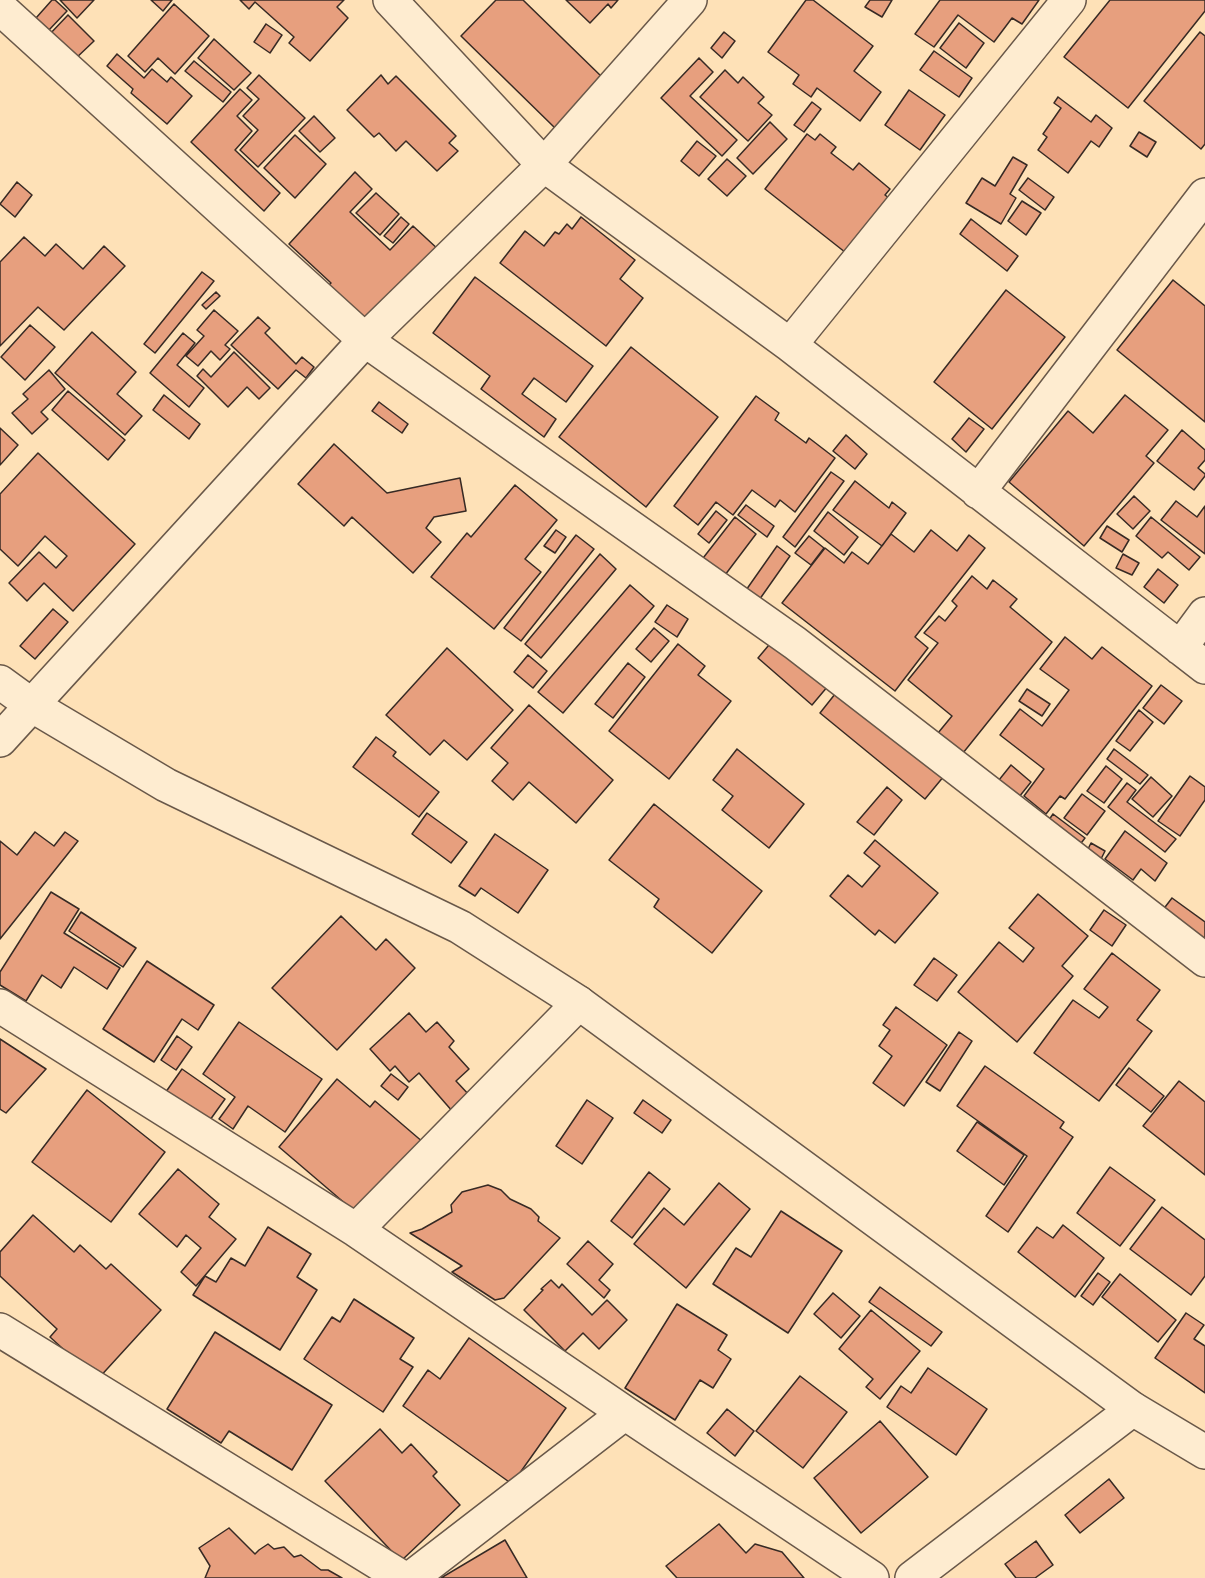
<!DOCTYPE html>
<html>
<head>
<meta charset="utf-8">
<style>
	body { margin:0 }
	canvas { display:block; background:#fee1b7 }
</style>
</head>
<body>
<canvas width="1205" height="1578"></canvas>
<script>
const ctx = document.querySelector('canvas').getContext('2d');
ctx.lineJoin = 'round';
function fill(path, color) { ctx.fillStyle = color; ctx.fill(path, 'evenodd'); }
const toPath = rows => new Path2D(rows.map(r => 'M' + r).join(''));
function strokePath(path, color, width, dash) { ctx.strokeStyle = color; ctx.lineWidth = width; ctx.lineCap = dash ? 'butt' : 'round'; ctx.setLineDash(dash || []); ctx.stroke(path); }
const building = toPath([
	[52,0,55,0,67,11,49,30,36,18,52,0],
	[60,0,94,0,77,18,60,0],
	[151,0,172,0,163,11,151,0],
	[240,0,344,0,337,7,348,18,310,61,289,43,294,37,255,2,249,9,240,0],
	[496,0,523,0,603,78,555,128,461,36,496,0],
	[566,0,618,0,611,8,608,4,590,23,566,0],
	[806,0,813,0,873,46,854,71,881,92,860,121,817,88,811,97,793,84,799,75,768,52,806,0],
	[870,0,892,0,882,17,865,7,870,0],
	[940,0,1039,0,1022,24,1012,18,994,42,958,15,934,47,915,34,940,0],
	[1110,0,1205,0,1205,11,1128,108,1064,57,1110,0],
	[174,4,209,36,175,74,158,58,145,72,128,56,174,4],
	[68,15,94,41,73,61,48,36,68,15],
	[959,23,984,43,966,68,940,48,959,23],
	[266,24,282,35,270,53,254,42,266,24],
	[724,32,735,41,722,58,711,48,724,32],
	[1200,32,1205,36,1205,144,1201,149,1144,101,1200,32],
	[214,39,251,73,234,90,198,58,214,39],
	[934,51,972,78,959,97,920,70,934,51],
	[117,54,144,78,152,69,167,82,171,77,192,96,167,124,131,93,133,89,107,66,117,54],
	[699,58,713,72,690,96,737,140,722,156,661,98,699,58],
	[194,61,231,92,223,102,185,71,194,61],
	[725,70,738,83,743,77,764,97,758,103,772,115,748,141,700,97,725,70],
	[259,75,305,118,258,167,240,150,258,130,243,116,259,99,247,88,259,75],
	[381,75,388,84,396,76,456,136,449,143,458,151,437,171,406,141,396,151,379,133,374,137,347,110,381,75],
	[240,89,252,100,237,116,252,131,235,150,280,193,264,211,191,142,240,89],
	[909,90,945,115,920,150,885,125,909,90],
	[1058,97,1091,122,1096,115,1112,128,1099,147,1091,141,1068,173,1038,150,1047,137,1043,134,1061,108,1054,103,1058,97],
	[812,102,821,109,804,132,794,125,812,102],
	[314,116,335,138,320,152,299,131,314,116],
	[770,122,787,139,753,174,737,158,770,122],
	[1139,132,1156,142,1147,157,1130,146,1139,132],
	[807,134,815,140,820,134,836,147,831,153,853,170,859,163,890,189,885,195,898,205,855,260,765,189,807,134],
	[295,135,326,164,295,198,264,168,295,135],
	[697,141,716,156,699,176,681,161,697,141],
	[1013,157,1027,165,1010,194,1016,198,1001,224,966,203,982,178,995,186,1013,157],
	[727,159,746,176,727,196,708,179,727,159],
	[355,172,372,189,350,212,390,250,413,226,440,251,367,332,323,291,331,283,289,244,355,172],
	[1028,178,1054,197,1045,210,1019,190,1028,178],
	[17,182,32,195,15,217,0,204,17,182],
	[376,193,399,214,380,235,356,213,376,193],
	[1022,201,1041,213,1026,235,1008,221,1022,201],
	[401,217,409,224,393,243,384,236,401,217],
	[581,217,635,260,620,279,643,298,606,346,500,263,525,231,544,246,555,232,559,234,567,224,572,229,581,217],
	[971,219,1018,256,1007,271,960,234,971,219],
	[24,237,45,256,56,244,83,269,104,246,125,266,64,330,38,307,0,346,0,262,24,237],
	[202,272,214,281,155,353,144,344,202,272],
	[475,277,593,366,566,402,534,378,522,394,556,419,544,437,481,389,490,376,433,333,475,277],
	[1173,280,1205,306,1205,422,1117,350,1173,280],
	[1006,290,1065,337,992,429,934,382,1006,290],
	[216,292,220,296,206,309,202,305,216,292],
	[214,310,238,331,225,345,230,349,220,360,211,351,198,366,186,356,204,336,197,330,214,310],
	[258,317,270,328,265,333,296,364,302,357,314,367,306,378,296,370,278,389,231,345,258,317],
	[30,325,55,347,25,380,1,357,30,325],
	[92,332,136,372,117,394,142,416,125,435,55,373,92,332],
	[183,333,195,343,177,365,204,388,189,407,150,373,183,333],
	[631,347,718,417,646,507,559,437,631,347],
	[234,352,270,388,259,399,247,387,228,407,197,376,203,369,211,377,234,352],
	[49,370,65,389,41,412,48,419,32,434,12,413,28,399,23,394,49,370],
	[68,391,125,440,108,460,52,410,68,391],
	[164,395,200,424,189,439,153,410,164,395],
	[1125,395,1168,430,1146,456,1154,463,1084,546,1009,482,1068,411,1093,433,1125,395],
	[756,396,779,413,775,420,806,443,809,438,835,458,795,512,780,500,775,507,752,490,733,515,716,502,698,525,674,506,756,396],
	[379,402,408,424,402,433,372,411,379,402],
	[969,418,984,429,966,452,952,439,969,418],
	[0,428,18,445,0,465,0,428],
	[1182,430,1205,450,1205,460,1198,468,1205,474,1205,476,1194,490,1157,461,1182,430],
	[846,435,867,454,855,469,833,451,846,435],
	[334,444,387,493,460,478,466,511,434,517,426,528,441,542,413,573,352,517,344,526,298,484,334,444],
	[38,453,135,544,73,611,44,583,27,601,9,583,39,552,56,568,67,556,45,536,18,566,0,549,0,494,38,453],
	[831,472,844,481,795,547,783,537,831,472],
	[855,481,889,508,892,502,906,513,882,546,833,510,855,481],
	[515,485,557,520,525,559,541,572,494,629,431,577,467,533,471,537,515,485],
	[1134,496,1150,511,1133,529,1117,514,1134,496],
	[1176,501,1197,517,1205,506,1205,554,1161,520,1176,501],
	[746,505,774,526,767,537,738,515,746,505],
	[716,511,727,520,709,543,698,534,716,511],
	[828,512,858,537,844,555,814,531,828,512],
	[735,517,756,534,722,579,700,562,735,517],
	[1151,517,1200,557,1189,570,1168,552,1162,558,1136,536,1151,517],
	[1107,526,1129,540,1122,552,1100,538,1107,526],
	[556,530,566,537,555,553,544,546,556,530],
	[931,530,957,551,969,535,985,548,915,637,928,648,895,691,782,603,825,548,844,563,852,552,868,564,891,534,914,552,931,530],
	[576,535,594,549,521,641,504,628,576,535],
	[809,536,824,548,811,565,795,553,809,536],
	[777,546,790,556,757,603,744,593,777,546],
	[600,554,616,569,541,658,525,644,600,554],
	[1123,554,1139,563,1132,575,1116,568,1123,554],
	[1158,569,1178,585,1164,603,1144,587,1158,569],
	[972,576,987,589,993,580,1017,599,1010,607,1052,642,963,753,938,733,952,716,908,680,938,643,924,633,939,616,945,621,957,606,952,601,972,576],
	[630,585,654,606,563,713,538,692,630,585],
	[667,605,688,619,677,637,655,622,667,605],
	[53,609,68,622,35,659,20,646,53,609],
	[654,628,669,641,651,662,636,649,654,628],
	[1065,637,1092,659,1102,647,1152,686,1065,799,1060,796,1046,814,1024,796,1044,769,1000,735,1020,709,1042,726,1069,690,1040,669,1065,637],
	[774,639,828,686,812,705,758,658,774,639],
	[678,644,705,666,698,675,731,701,669,779,609,731,678,644],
	[447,648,513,710,467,760,444,740,430,755,386,715,447,648],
	[528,655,547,671,533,688,514,672,528,655],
	[628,663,645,677,613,718,595,704,628,663],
	[843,684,949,770,925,799,820,713,843,684],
	[1161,685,1182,701,1164,724,1143,708,1161,685],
	[1027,689,1050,704,1042,716,1019,701,1027,689],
	[529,705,613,780,576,823,529,782,513,800,492,781,508,763,491,748,529,705],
	[1139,710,1153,722,1130,751,1116,741,1139,710],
	[376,737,396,752,393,756,439,792,419,817,353,767,376,737],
	[737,749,804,804,769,848,722,810,733,796,713,780,737,749],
	[1114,749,1148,775,1140,784,1107,759,1114,749],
	[1011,765,1031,782,1015,802,995,785,1011,765],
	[1106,766,1122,779,1104,803,1087,791,1106,766],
	[1190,776,1205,787,1205,800,1180,836,1158,821,1190,776],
	[1151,777,1172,796,1153,817,1132,799,1151,777],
	[1127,783,1136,790,1127,802,1176,839,1165,852,1108,807,1127,783],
	[887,787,902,800,874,835,857,822,887,787],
	[1082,794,1105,811,1087,835,1064,818,1082,794],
	[654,804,762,891,712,953,654,907,659,899,609,860,654,804],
	[427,813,467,842,451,863,412,834,427,813],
	[1053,814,1085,838,1075,851,1044,827,1053,814],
	[1125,831,1167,863,1155,881,1141,869,1133,880,1105,859,1125,831],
	[35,832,54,846,65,832,78,841,0,939,0,841,17,855,35,832],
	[495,834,548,870,518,913,481,888,475,896,459,886,495,834],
	[875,840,938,893,895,943,879,930,875,935,830,896,848,875,862,887,880,866,864,853,875,840],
	[1091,843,1105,851,1098,865,1084,857,1091,843],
	[51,892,79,909,64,933,120,968,107,989,74,967,61,988,42,975,26,1001,0,985,0,972,51,892],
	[1038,894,1088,936,1062,966,1073,976,1017,1042,958,992,999,942,1023,962,1034,948,1009,928,1038,894],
	[1172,898,1205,922,1205,942,1159,915,1172,898],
	[1104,910,1126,925,1112,946,1090,930,1104,910],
	[81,912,136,948,123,967,69,931,81,912],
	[341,916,376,950,386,939,415,968,337,1050,272,988,341,916],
	[1112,953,1160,990,1137,1020,1152,1031,1099,1101,1034,1053,1073,1000,1099,1018,1108,1007,1084,989,1112,953],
	[934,958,957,975,937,1001,914,985,934,958],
	[147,961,214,1005,198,1030,182,1019,154,1062,103,1029,147,961],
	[896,1007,947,1045,904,1106,873,1083,892,1056,879,1046,890,1030,883,1025,896,1007],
	[409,1013,426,1032,437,1022,454,1041,449,1047,469,1069,456,1081,471,1097,453,1112,419,1073,409,1082,395,1066,390,1071,370,1049,409,1013],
	[239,1022,322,1079,285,1132,248,1106,233,1129,219,1119,235,1097,203,1074,239,1022],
	[959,1032,972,1041,940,1091,926,1082,959,1032],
	[177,1036,192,1047,176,1070,161,1060,177,1036],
	[0,1039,46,1069,6,1113,0,1109,0,1039],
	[985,1066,1064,1122,1060,1128,1073,1137,1008,1232,986,1216,1027,1156,957,1106,985,1066],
	[1129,1068,1164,1096,1151,1112,1116,1085,1129,1068],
	[182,1069,225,1099,205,1127,163,1096,182,1069],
	[391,1074,408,1087,398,1100,381,1086,391,1074],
	[337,1079,370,1107,375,1101,424,1143,361,1217,279,1147,337,1079],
	[1179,1081,1205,1102,1205,1175,1143,1126,1179,1081],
	[87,1090,165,1152,111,1222,32,1162,87,1090],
	[587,1100,613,1118,582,1164,556,1146,587,1100],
	[643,1100,671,1120,662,1133,634,1113,643,1100],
	[977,1122,1024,1155,1004,1185,957,1151,977,1122],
	[1110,1167,1155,1200,1120,1246,1077,1213,1110,1167],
	[178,1169,219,1204,209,1217,236,1239,196,1286,181,1272,201,1248,186,1235,177,1247,139,1214,178,1169],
	[649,1172,670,1189,632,1238,611,1221,649,1172],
	[719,1183,750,1209,686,1288,634,1244,664,1208,684,1225,719,1183],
	[488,1185,501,1190,510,1199,531,1209,539,1217,538,1221,560,1238,504,1298,495,1300,452,1272,462,1266,410,1233,422,1229,452,1212,451,1205,462,1192,488,1185],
	[1162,1207,1205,1240,1205,1276,1191,1295,1130,1249,1162,1207],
	[781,1211,842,1251,788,1333,713,1284,736,1248,751,1257,781,1211],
	[33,1215,74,1252,80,1245,106,1269,111,1264,161,1310,97,1380,50,1337,57,1329,0,1276,0,1252,33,1215],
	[1063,1225,1104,1258,1075,1297,1018,1252,1037,1227,1053,1238,1063,1225],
	[268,1227,311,1254,297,1277,317,1290,280,1350,193,1295,205,1276,216,1282,231,1258,245,1266,268,1227],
	[588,1241,613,1264,599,1280,610,1290,604,1298,567,1264,588,1241],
	[1098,1273,1110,1282,1093,1305,1081,1296,1098,1273],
	[1120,1274,1176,1320,1158,1342,1102,1297,1120,1274],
	[551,1280,559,1288,562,1284,592,1315,607,1300,627,1320,599,1349,583,1333,565,1351,524,1310,543,1290,541,1289,551,1280],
	[880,1287,942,1332,931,1346,869,1302,880,1287],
	[833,1293,860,1316,841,1338,814,1314,833,1293],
	[354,1299,414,1338,400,1359,413,1367,383,1412,304,1359,332,1317,340,1322,354,1299],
	[677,1304,727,1335,718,1350,731,1359,713,1388,700,1380,675,1420,625,1388,677,1304],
	[871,1310,920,1351,880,1399,866,1387,873,1379,839,1349,871,1310],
	[1186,1313,1204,1325,1194,1339,1205,1346,1205,1393,1155,1358,1186,1313],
	[215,1332,332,1405,292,1470,229,1431,221,1443,167,1409,215,1332],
	[469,1338,566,1408,512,1484,403,1406,428,1370,440,1379,469,1338],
	[928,1368,987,1409,956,1455,887,1407,901,1386,911,1393,928,1368],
	[800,1376,847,1412,803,1468,756,1431,800,1376],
	[727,1409,754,1431,735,1456,707,1433,727,1409],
	[880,1421,928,1477,861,1533,814,1478,880,1421],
	[380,1429,402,1453,411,1444,437,1472,433,1476,460,1505,401,1561,325,1481,380,1429],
	[1109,1479,1124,1498,1080,1533,1065,1515,1109,1479],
	[719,1524,746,1553,755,1544,782,1552,804,1578,677,1578,666,1566,719,1524],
	[229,1528,255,1554,259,1550,268,1544,274,1549,284,1547,294,1557,301,1555,321,1570,328,1570,342,1578,205,1578,210,1566,199,1548,229,1528],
	[505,1540,527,1578,441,1578,505,1540],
	[1036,1541,1053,1565,1035,1578,1016,1578,1005,1564,1036,1541]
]);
const minor = toPath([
	[390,0,544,165,790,345,1205,667],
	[0,8,365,340,795,643,1205,960],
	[790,345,1069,0],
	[978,492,1205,195],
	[1180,648,1205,614],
	[0,740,365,340,544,165,690,0],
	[0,1006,356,1230,625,1413,872,1578],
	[356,1230,579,1003],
	[0,1330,403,1578],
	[411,1578,625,1413],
	[912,1578,1133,1409]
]);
const tertiary = toPath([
	[0,682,33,706,166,785,460,927,579,1003,1133,1409,1205,1452]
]);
fill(building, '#e79f7e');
strokePath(building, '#372a24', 1.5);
strokePath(minor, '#695849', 36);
strokePath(tertiary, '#695849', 36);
strokePath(minor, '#feecd0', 33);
strokePath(tertiary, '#feecd0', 33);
</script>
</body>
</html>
